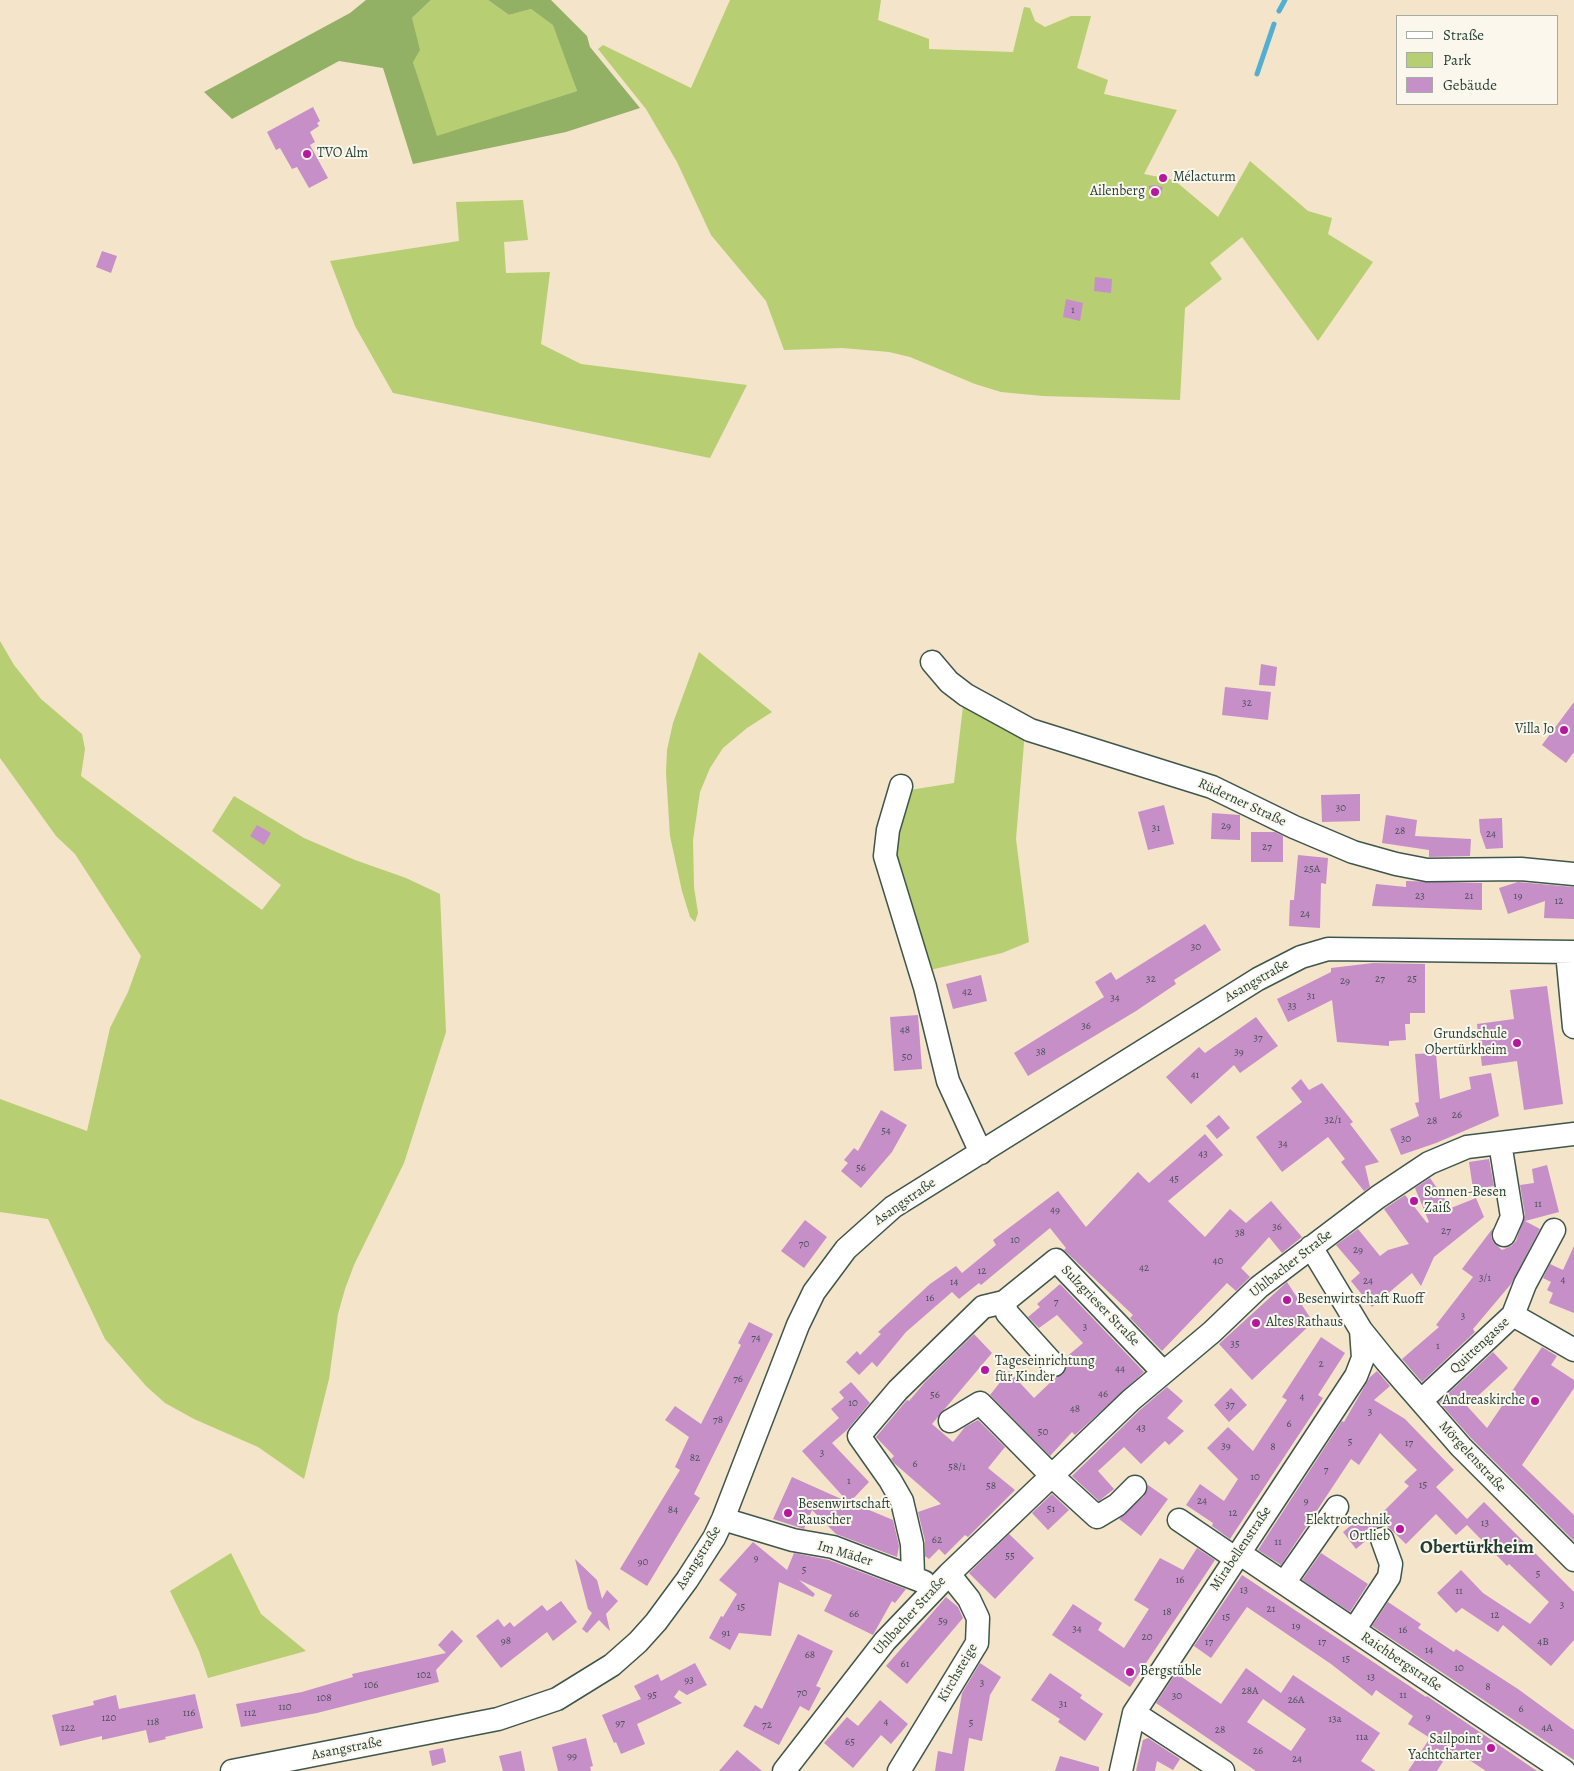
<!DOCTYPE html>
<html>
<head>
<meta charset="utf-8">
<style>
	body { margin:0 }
	#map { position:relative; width:1574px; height:1771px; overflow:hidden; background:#f3e4ca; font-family:Alegreya,serif }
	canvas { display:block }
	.legend { position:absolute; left:1396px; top:15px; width:162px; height:90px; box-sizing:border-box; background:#fbf7ec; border:1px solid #a3ada2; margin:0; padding:6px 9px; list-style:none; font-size:15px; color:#1f3d34 }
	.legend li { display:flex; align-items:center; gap:10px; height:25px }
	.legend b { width:25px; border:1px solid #a3ada2 }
</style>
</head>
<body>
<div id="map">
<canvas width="1574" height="1771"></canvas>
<ul class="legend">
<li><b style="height:6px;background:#fff"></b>Straße</li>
<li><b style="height:14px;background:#b8ce72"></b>Park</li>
<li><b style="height:14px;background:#c68fc8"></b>Gebäude</li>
</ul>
</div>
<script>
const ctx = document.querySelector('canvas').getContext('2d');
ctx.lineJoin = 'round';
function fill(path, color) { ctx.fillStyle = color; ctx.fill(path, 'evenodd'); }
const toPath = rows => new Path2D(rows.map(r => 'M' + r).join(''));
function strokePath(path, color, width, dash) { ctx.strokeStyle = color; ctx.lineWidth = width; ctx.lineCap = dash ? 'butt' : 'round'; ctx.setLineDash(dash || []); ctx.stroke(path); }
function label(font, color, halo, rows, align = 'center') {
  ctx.font = font + ' Alegreya,serif'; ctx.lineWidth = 4; ctx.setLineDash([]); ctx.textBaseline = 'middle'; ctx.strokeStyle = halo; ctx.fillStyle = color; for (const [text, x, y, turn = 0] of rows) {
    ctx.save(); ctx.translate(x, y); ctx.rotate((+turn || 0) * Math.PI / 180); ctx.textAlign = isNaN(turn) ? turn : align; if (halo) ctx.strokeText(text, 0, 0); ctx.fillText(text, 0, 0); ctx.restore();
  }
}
const green = toPath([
	[431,0,488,0,509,15,531,9,554,25,577,91,436,137,413,62,412,18],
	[730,0,881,0,878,20,929,39,929,49,1013,52,1024,7,1030,8,1035,21,1045,27,1071,16,1091,16,1077,68,1108,80,1104,94,1177,110,1144,174,1174,180,1218,217,1250,161,1308,211,1332,218,1328,234,1373,262,1318,341,1242,237,1210,263,1222,279,1185,308,1180,400,1043,396,1001,392,975,384,910,357,889,352,842,348,784,350,766,301,711,235,677,162,646,109,598,49,603,45,691,88],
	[523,200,528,240,504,242,506,273,550,272,541,344,581,364,747,385,710,458,393,393,355,326,330,261,459,241,456,202],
	[0,641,14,665,41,699,82,734,85,749,81,776,262,910,281,885,212,831,234,796,304,838,355,860,406,878,440,894,446,1032,404,1163,354,1265,345,1289,338,1314,329,1379,304,1479,258,1447,194,1419,165,1403,146,1386,105,1339,48,1219,0,1212,0,1099,87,1131,110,1028,128,992,141,956,75,854,56,836,0,758],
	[699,652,772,712,747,728,723,748,710,768,700,792,693,840,694,887,698,913,695,922,690,917,682,891,670,836,666,773,667,750,673,723],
	[964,698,1025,731,1016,839,1029,942,1002,953,926,971,890,857,903,791,954,783],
	[231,1553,261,1614,306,1651,208,1678,199,1651,170,1591]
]);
const forest = toPath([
	[366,0,431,0,412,18,420,50,413,62,437,136,577,91,553,25,531,9,509,15,488,0,551,0,587,36,590,47,640,108,566,132,413,164,383,68,339,61,232,119,204,92,350,13]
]);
const stream = toPath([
	[1279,11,1285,0],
	[1257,74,1274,24]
]);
const building = toPath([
	[313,107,320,121,317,123,319,126,310,132,315,142,310,145,328,178,309,188,297,167,292,169,280,148,276,150,267,132],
	[1155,185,1163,187,1160,195,1149,199,1149,186],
	[102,251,117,256,111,273,96,267],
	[1095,277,1112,279,1111,293,1094,291],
	[1066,299,1083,303,1080,321,1063,317],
	[1261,664,1277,667,1275,686,1259,685],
	[1225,687,1271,692,1268,720,1222,715],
	[1574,702,1574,752,1566,763,1542,745],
	[1360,794,1360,821,1322,822,1321,795],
	[1164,805,1174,844,1148,850,1138,812],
	[1212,813,1240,815,1240,840,1211,839],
	[1386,815,1417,820,1415,836,1471,839,1470,856,1429,857,1429,850,1382,843],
	[1502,818,1503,848,1486,849,1480,832,1479,819],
	[257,825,271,833,264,845,250,836],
	[1251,832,1275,832,1283,836,1283,862,1251,862],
	[1298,855,1328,858,1326,884,1321,883,1320,928,1289,926,1290,900,1294,900],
	[1406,881,1482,883,1482,910,1372,906,1376,884,1406,887],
	[1518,882,1574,887,1574,919,1544,918,1545,901,1508,914,1499,888],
	[1205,924,1221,950,1174,980,1176,984,1136,1011,1028,1076,1014,1053,1104,997,1095,982,1111,972,1116,980],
	[1373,963,1425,964,1425,1013,1410,1013,1410,1024,1405,1024,1406,1040,1389,1041,1389,1046,1337,1042,1332,1000,1288,1022,1277,999,1331,972,1331,968],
	[981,975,987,1001,953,1009,946,984],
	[1547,986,1563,1104,1524,1110,1517,1061,1482,1066,1477,1024,1514,1019,1510,990],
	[918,1015,922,1069,894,1071,890,1017],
	[1256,1017,1278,1046,1240,1073,1234,1065,1191,1104,1166,1077,1199,1047,1205,1053],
	[1436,1053,1440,1099,1471,1089,1469,1077,1491,1073,1499,1116,1436,1143,1401,1155,1390,1129,1419,1116,1415,1103,1419,1102,1415,1054],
	[1301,1079,1309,1090,1322,1083,1353,1122,1350,1124,1379,1162,1365,1166,1370,1187,1364,1191,1341,1162,1345,1159,1328,1137,1282,1172,1256,1137,1302,1102,1291,1088],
	[881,1110,907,1125,892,1152,861,1188,841,1171,848,1163,844,1160,854,1148,858,1151],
	[1219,1115,1230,1128,1217,1139,1206,1126],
	[1205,1134,1223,1155,1168,1201,1205,1237,1230,1209,1246,1223,1271,1201,1302,1237,1282,1253,1269,1237,1241,1268,1250,1277,1236,1291,1227,1283,1162,1351,1130,1318,1133,1315,1064,1250,1066,1248,1050,1228,981,1285,979,1283,959,1299,952,1292,906,1332,877,1367,872,1362,859,1375,846,1362,857,1351,860,1355,881,1334,878,1332,930,1284,956,1266,962,1273,996,1245,993,1240,1058,1191,1086,1227,1138,1172,1149,1183],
	[1489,1159,1494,1186,1473,1189,1469,1162],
	[1547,1165,1559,1212,1525,1221,1540,1229,1511,1284,1473,1329,1475,1332,1422,1382,1402,1359,1439,1327,1436,1325,1473,1277,1462,1269,1493,1228,1491,1236,1493,1242,1502,1250,1511,1246,1516,1241,1525,1215,1520,1185,1534,1183,1532,1169],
	[1430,1178,1451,1208,1476,1198,1484,1217,1434,1257,1421,1286,1412,1273,1372,1307,1351,1281,1360,1273,1336,1245,1358,1229,1380,1256,1388,1250,1409,1244,1384,1209,1405,1195,1427,1223,1429,1222,1415,1188],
	[805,1220,827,1237,804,1268,781,1251],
	[1574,1246,1574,1313,1549,1303,1553,1293,1547,1290,1551,1282,1543,1278,1550,1264,1563,1270],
	[1287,1282,1313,1322,1252,1380,1219,1344],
	[1060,1284,1144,1372,1075,1435,1072,1432,1050,1456,990,1395,1009,1371,1034,1398,1055,1378,1063,1374,1067,1366,1065,1358,1083,1343,1057,1315,1039,1328,1028,1317,1040,1307,1037,1304],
	[749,1322,773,1334,694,1494,700,1498,647,1586,620,1569,680,1470,675,1467,689,1437,665,1420,675,1406,701,1424,741,1345,738,1343],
	[974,1334,992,1353,932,1424,953,1442,965,1427,978,1420,1005,1447,988,1468,1015,1490,968,1537,965,1535,945,1555,939,1549,929,1559,925,1556,925,1541,918,1512,941,1504,894,1463,891,1459,894,1456,876,1437,907,1400,909,1401,926,1381],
	[1321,1337,1345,1353,1318,1395,1323,1398,1230,1539,1212,1526,1213,1523,1186,1505,1200,1484,1224,1501,1238,1479,1207,1448,1228,1427,1253,1451,1287,1400,1282,1397],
	[1542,1347,1557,1356,1551,1365,1574,1380,1574,1388,1522,1465,1574,1515,1574,1541,1471,1438,1439,1402,1493,1352,1508,1368,1467,1406,1487,1428],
	[1377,1371,1390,1386,1374,1400,1405,1419,1454,1470,1436,1487,1467,1519,1484,1502,1574,1592,1574,1640,1551,1666,1503,1625,1498,1632,1462,1608,1456,1613,1437,1593,1461,1570,1483,1593,1530,1624,1549,1602,1509,1564,1507,1566,1467,1525,1456,1535,1436,1514,1406,1544,1378,1517,1409,1486,1404,1482,1417,1470,1380,1433,1359,1465,1351,1459,1281,1565,1258,1550,1342,1421,1344,1422,1370,1377],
	[851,1382,870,1403,847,1430,832,1443,869,1482,850,1502,893,1520,899,1546,897,1557,836,1534,812,1510,804,1529,773,1519,792,1477,848,1502,802,1451,839,1418,831,1409,844,1398,839,1392],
	[1167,1387,1183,1401,1167,1418,1184,1431,1169,1445,1165,1441,1141,1464,1124,1447,1098,1471,1114,1489,1099,1501,1072,1476,1140,1410],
	[1231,1388,1247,1405,1229,1422,1214,1405],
	[1148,1485,1168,1499,1141,1536,1119,1519,1144,1496],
	[1052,1494,1069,1510,1048,1530,1032,1513],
	[1367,1512,1379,1526,1372,1530,1369,1538,1356,1549,1343,1532],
	[1009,1534,1034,1558,995,1599,969,1573],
	[753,1542,787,1570,794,1553,829,1560,906,1589,895,1603,892,1601,873,1635,824,1611,832,1595,799,1580,815,1594,813,1597,779,1582,771,1636,739,1633,730,1650,709,1638,721,1616,723,1617,737,1594,719,1580],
	[1197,1548,1215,1560,1130,1687,1052,1635,1073,1604,1102,1623,1098,1630,1124,1648,1149,1609,1134,1600,1160,1558,1183,1570],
	[1321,1553,1368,1584,1350,1612,1302,1580],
	[575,1559,597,1580,602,1599,607,1590,618,1601,606,1614,610,1631,599,1620,587,1633,582,1629,592,1613,588,1609],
	[1242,1575,1426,1697,1427,1696,1537,1771,1486,1771,1457,1752,1452,1759,1447,1755,1437,1771,1408,1771,1430,1738,1408,1724,1413,1716,1376,1690,1372,1696,1331,1664,1247,1607,1211,1658,1194,1646],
	[946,1597,958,1607,963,1618,907,1684,886,1666],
	[561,1601,577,1622,553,1641,547,1632,501,1668,476,1636,498,1619,504,1627,510,1622,514,1627,542,1605,547,1611],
	[1388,1602,1421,1624,1418,1628,1454,1652,1456,1649,1518,1689,1574,1730,1574,1760,1372,1626],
	[452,1630,463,1641,436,1670,439,1682,317,1713,241,1727,236,1704,302,1692,353,1677,352,1674,446,1653,438,1645],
	[798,1634,833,1651,816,1686,821,1688,809,1711,800,1706,779,1745,743,1726,755,1705,762,1709],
	[695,1663,707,1685,687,1695,679,1690,674,1697,682,1703,637,1724,645,1744,621,1754,616,1742,614,1743,602,1715,641,1699,634,1686,658,1674,661,1681],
	[980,1663,1001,1677,990,1695,982,1741,969,1738,964,1771,935,1771,938,1751,952,1754,962,1693],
	[1246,1668,1281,1693,1293,1675,1380,1733,1361,1761,1376,1771,1256,1771,1156,1703,1176,1673,1221,1704],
	[1263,1699,1306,1729,1291,1751,1247,1722],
	[1050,1673,1082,1695,1080,1698,1103,1714,1085,1741,1058,1722,1060,1719,1031,1700],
	[195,1694,203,1728,165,1737,166,1739,149,1743,146,1730,102,1740,102,1736,60,1746,52,1715,94,1705,93,1701,116,1695,119,1709],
	[880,1700,908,1724,891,1744,881,1735,853,1768,824,1743,847,1717,858,1726],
	[586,1738,593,1766,590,1767,591,1771,558,1771,552,1747],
	[1148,1738,1180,1759,1173,1770,1157,1761,1155,1771,1136,1771,1143,1740],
	[443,1748,446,1762,432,1766,429,1751],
	[737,1750,762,1771,719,1771],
	[521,1751,525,1771,503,1771,499,1756],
	[1060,1756,1099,1767,1099,1771,1055,1771]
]);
const minor = toPath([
	[932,662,949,682,966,695,1030,730,1212,787,1294,827,1353,852,1396,864,1427,870,1521,869,1574,874],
	[901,786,888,830,885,856,925,987,948,1081,981,1153],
	[1567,952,1574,1027],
	[1500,1143,1512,1217,1504,1235],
	[1311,1247,1361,1330,1386,1361,1461,1447,1574,1560],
	[1004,1302,1007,1313,1054,1365],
	[1513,1315,1574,1350],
	[1421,1401,1513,1315,1525,1284,1554,1230],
	[950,1421,980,1403,1052,1476,1097,1517,1117,1505,1135,1487],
	[723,1519,793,1540,833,1547,924,1582],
	[1179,1520,1235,1558],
	[1239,1553,1564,1771],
	[913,1576,912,1544,902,1501,890,1480,859,1436,898,1390,983,1307,1004,1302,1056,1260,1163,1372],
	[1284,1583,1337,1507],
	[1354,1630,1389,1577,1391,1564,1382,1539],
	[1134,1713,1223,1771],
	[232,1771,498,1719,557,1699,612,1665,638,1642,656,1622,687,1580,714,1538,723,1519,798,1325,814,1292,846,1249,893,1207,1258,979,1301,957,1328,949,1574,952],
	[784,1771,885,1641,949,1574,1131,1400,1212,1332,1259,1287,1378,1197,1429,1163,1467,1147,1574,1134],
	[899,1771,977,1643,978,1618,969,1599,949,1574],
	[1121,1771,1134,1713,1356,1376,1363,1358,1361,1330]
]);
const markers = [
	[307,154,5,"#b5179e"],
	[1163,178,5,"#b5179e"],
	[1155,192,5,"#b5179e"],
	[1564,730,5,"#b5179e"],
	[1517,1043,5,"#b5179e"],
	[1414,1201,5,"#b5179e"],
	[1287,1300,5,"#b5179e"],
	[1256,1323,5,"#b5179e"],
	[985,1370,5,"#b5179e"],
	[1535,1401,5,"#b5179e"],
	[788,1513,5,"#b5179e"],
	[1400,1529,5,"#b5179e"],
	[1130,1672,5,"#b5179e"],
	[1491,1748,5,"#b5179e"]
];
const numberNames = [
	["1",1073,310],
	["32",1247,703],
	["30",1341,808],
	["29",1226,826],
	["31",1156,828],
	["28",1400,831],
	["24",1491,834],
	["27",1267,847],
	["25A",1312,869],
	["23",1420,896],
	["21",1469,896],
	["19",1518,896],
	["12",1559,901],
	["24",1305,914],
	["30",1196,947],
	["32",1151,979],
	["27",1380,979],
	["25",1412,979],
	["29",1345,981],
	["42",967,992],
	["31",1311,996],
	["34",1115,998],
	["33",1292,1006],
	["36",1086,1026],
	["48",905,1030],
	["37",1258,1038],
	["38",1041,1052],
	["39",1239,1052],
	["50",907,1057],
	["41",1195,1075],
	["26",1457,1115],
	["32/1",1333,1120],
	["28",1432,1121],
	["54",886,1131],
	["30",1406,1139],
	["34",1283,1144],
	["43",1203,1154],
	["56",861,1168],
	["45",1174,1179],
	["11",1538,1204],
	["49",1055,1210],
	["36",1277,1227],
	["27",1446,1231],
	["38",1240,1233],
	["10",1015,1240],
	["70",804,1244],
	["29",1358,1250],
	["40",1218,1261],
	["42",1144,1268],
	["12",982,1271],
	["3/1",1485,1278],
	["4",1563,1280],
	["24",1368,1281],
	["14",954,1282],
	["16",930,1298],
	["7",1056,1302],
	["3",1463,1316],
	["3",1085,1327],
	["74",756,1338],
	["35",1235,1344],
	["1",1438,1346],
	["2",1321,1364],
	["44",1120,1369],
	["76",738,1379],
	["46",1103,1394],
	["56",935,1395],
	["4",1302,1397],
	["10",853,1403],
	["37",1230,1405],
	["48",1075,1409],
	["3",1370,1412],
	["78",718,1420],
	["6",1289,1424],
	["43",1141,1428],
	["50",1043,1432],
	["5",1350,1442],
	["17",1409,1443],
	["39",1226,1446],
	["8",1273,1447],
	["3",822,1453],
	["82",695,1458],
	["6",915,1464],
	["58/1",957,1467],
	["7",1326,1470],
	["10",1255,1477],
	["1",849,1481],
	["15",1423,1485],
	["58",991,1486],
	["24",1202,1501],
	["9",1306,1501],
	["51",1051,1509],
	["84",673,1510],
	["12",1233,1513],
	["13",1485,1523],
	["62",937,1540],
	["11",1278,1542],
	["55",1010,1556],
	["9",756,1558],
	["90",643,1562],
	["5",804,1570],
	["5",1538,1574],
	["16",1180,1580],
	["13",1244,1590],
	["11",1459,1591],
	["3",1562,1605],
	["15",741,1607],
	["21",1271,1609],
	["18",1167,1612],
	["66",854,1614],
	["12",1495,1615],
	["15",1226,1617],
	["59",943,1621],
	["19",1296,1626],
	["34",1077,1629],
	["16",1403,1630],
	["91",726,1633],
	["20",1147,1637],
	["98",506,1641],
	["17",1209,1642],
	["17",1322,1642],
	["4B",1543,1642],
	["14",1429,1650],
	["68",810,1655],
	["15",1346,1659],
	["61",905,1664],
	["10",1459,1668],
	["102",424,1675],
	["13",1371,1677],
	["93",689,1680],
	["3",982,1683],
	["106",371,1685],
	["8",1488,1687],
	["28A",1250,1691],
	["70",802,1693],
	["95",652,1695],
	["11",1403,1695],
	["30",1177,1696],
	["108",324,1698],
	["26A",1296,1700],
	["31",1063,1704],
	["110",285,1707],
	["6",1521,1709],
	["116",189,1713],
	["112",250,1713],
	["9",1428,1717],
	["120",109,1718],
	["13a",1335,1719],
	["118",153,1722],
	["4",886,1722],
	["97",620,1723],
	["5",971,1723],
	["72",767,1725],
	["122",68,1728],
	["4A",1547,1728],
	["28",1220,1730],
	["11a",1362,1737],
	["65",850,1742],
	["26",1258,1751],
	["99",572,1756],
	["24",1297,1759]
];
const poiNames = [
	["TVO Alm",317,154],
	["Mélacturm",1173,178],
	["Ailenberg",1145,192,"right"],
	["Villa Jo",1554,730,"right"],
	["Grundschule",1507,1035,"right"],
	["Obertürkheim",1507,1051,"right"],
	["Sonnen-Besen",1424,1193],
	["Zaiß",1424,1209],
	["Besenwirtschaft Ruoff",1297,1300],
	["Altes Rathaus",1266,1323],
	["Tageseinrichtung",995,1362],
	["für Kinder",995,1378],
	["Andreaskirche",1525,1401,"right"],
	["Besenwirtschaft",798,1505],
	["Rauscher",798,1521],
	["Elektrotechnik",1390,1521,"right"],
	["Ortlieb",1390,1537,"right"],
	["Bergstüble",1140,1672],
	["Sailpoint",1481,1740,"right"],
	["Yachtcharter",1481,1756,"right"]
];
const streetNames = [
	["Rüderner Straße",1242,803,25],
	["Asangstraße",1257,981,-30],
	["Asangstraße",905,1202,-35],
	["Uhlbacher Straße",1291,1264,-38],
	["Sulzgrieser Straße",1100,1306,46],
	["Quittengasse",1480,1346,-43],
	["Mörgelenstraße",1472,1457,47],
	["Mirabellenstraße",1241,1549,-56],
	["Im Mäder",845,1554,17],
	["Asangstraße",699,1558,-58],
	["Uhlbacher Straße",910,1616,-48],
	["Raichbergstraße",1401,1662,34],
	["Kirchsteige",958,1673,-60],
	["Asangstraße",347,1749,-11]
];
const districtNames = [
	["Obertürkheim",1477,1548]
];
fill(green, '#b8ce72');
fill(forest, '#92b164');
strokePath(stream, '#53afd1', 5);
fill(building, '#c68fc8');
strokePath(minor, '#3f564a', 25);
strokePath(minor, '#fff', 22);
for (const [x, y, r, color] of markers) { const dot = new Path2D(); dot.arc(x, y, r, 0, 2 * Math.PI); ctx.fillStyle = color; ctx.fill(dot); strokePath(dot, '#fbf7ec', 2); }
label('11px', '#495259', null, numberNames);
label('14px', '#1f3d34', '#fbf7ec', poiNames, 'left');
label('14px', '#1f3d34', '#fbf7ec', streetNames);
label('bold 19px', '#1f3d34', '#fbf7ec', districtNames);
</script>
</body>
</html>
